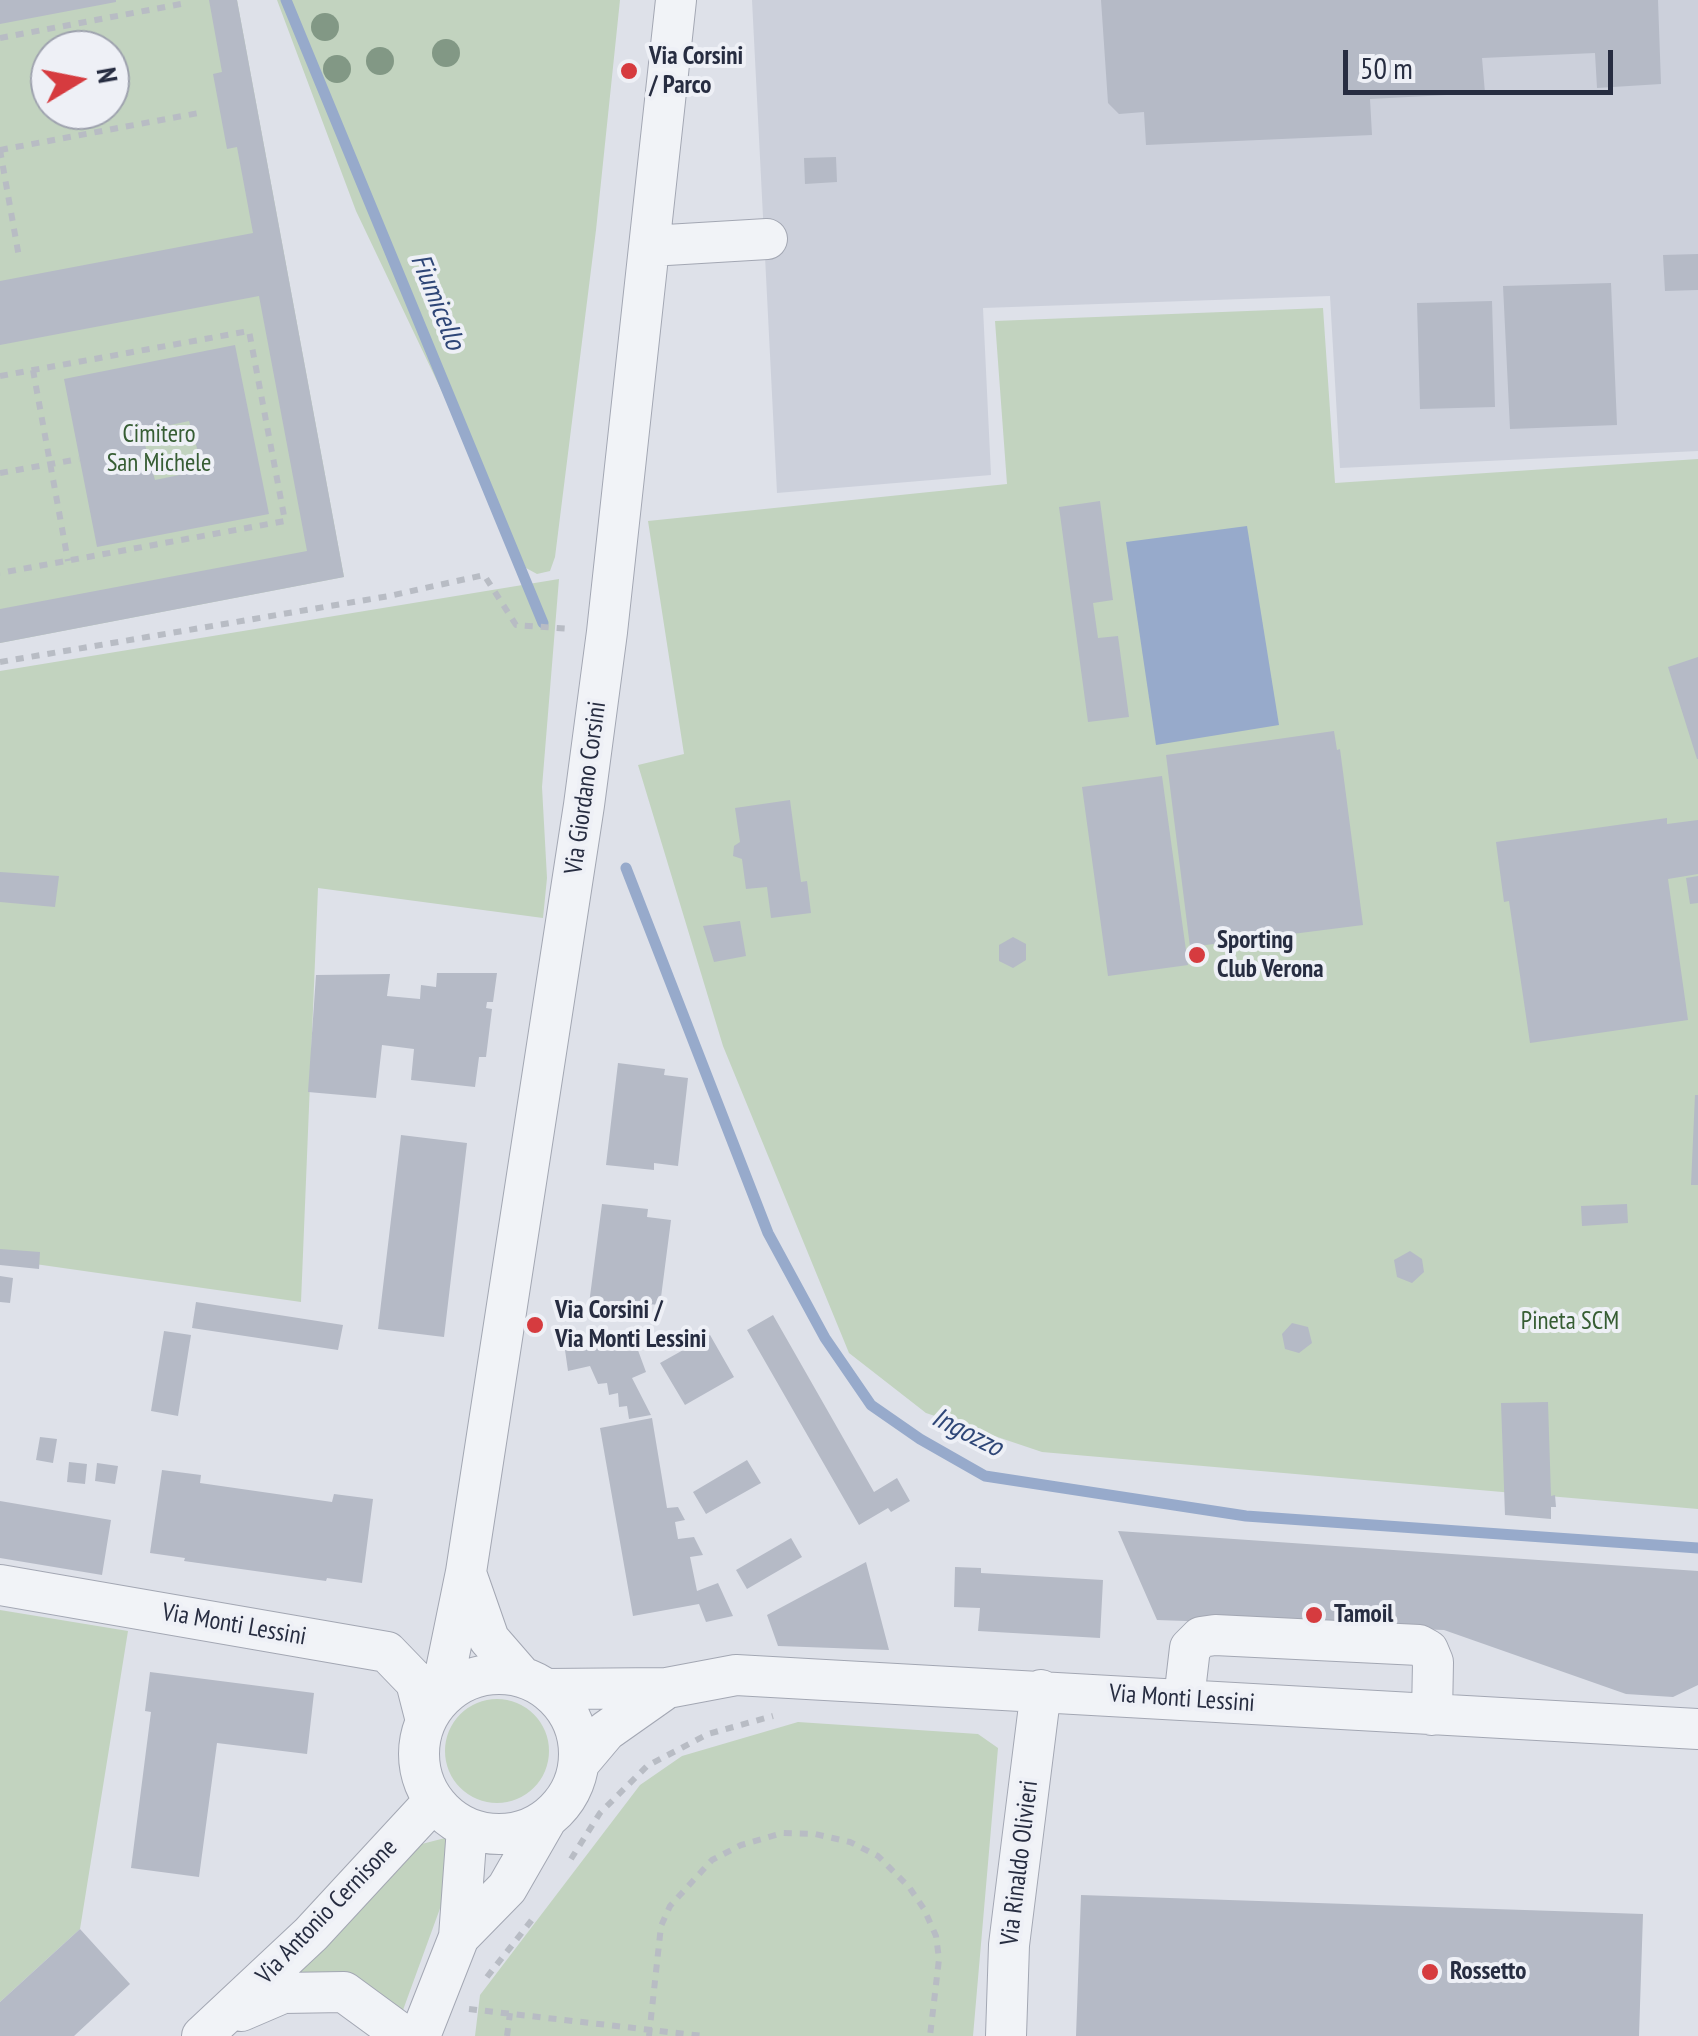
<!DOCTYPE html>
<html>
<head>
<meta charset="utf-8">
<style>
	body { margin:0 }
	#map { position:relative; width:1698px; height:2036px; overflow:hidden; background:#dee1e9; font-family:"PT Sans Narrow",sans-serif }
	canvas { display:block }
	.north { position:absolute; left:30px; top:30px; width:100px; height:100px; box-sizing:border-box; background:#eef0f6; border:2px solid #9ea2ae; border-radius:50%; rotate:80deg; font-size:28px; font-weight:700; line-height:40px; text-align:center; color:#272d41 }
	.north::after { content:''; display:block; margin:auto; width:35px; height:45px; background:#d63b3f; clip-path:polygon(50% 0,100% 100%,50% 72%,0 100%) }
	.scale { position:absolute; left:1343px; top:50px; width:270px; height:45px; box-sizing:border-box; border:5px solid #272d41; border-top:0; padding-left:12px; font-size:30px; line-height:35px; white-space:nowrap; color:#272d41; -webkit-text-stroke:8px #eef0f6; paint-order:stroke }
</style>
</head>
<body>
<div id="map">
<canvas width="1698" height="2036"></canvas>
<div class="north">N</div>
<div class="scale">50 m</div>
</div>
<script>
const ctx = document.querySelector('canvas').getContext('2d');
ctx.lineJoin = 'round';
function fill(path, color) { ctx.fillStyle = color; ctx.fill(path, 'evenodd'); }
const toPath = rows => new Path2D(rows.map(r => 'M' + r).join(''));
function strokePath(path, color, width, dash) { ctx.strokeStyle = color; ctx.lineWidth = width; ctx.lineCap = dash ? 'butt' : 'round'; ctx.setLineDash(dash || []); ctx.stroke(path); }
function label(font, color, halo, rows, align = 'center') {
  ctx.font = font + ' "PT Sans Narrow",sans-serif'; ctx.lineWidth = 8; ctx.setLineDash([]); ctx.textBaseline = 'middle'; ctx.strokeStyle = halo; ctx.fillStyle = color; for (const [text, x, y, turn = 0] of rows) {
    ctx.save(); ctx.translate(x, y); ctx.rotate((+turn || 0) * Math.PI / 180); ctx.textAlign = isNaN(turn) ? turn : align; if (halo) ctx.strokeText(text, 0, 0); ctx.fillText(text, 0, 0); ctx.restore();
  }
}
const built = toPath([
	[752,0,1698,0,1698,451,1340,468,1330,296,983,308,991,475,777,493]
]);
const green = toPath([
	[0,0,237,0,344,577,0,643],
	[50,50,110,50,110,110,50,110],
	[277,0,620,0,596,230,555,557,550,571,537,574,526,568,356,211],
	[1323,308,1335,483,1698,459,1698,1509,1042,1452,926,1413,849,1353,723,1046,638,765,684,754,648,521,1007,484,995,321],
	[559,579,542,787,547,878,543,918,318,888,301,1302,0,1259,0,671],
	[0,1610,128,1631,80,1929,0,2002],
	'445 1751a52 52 0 1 1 104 0a52 52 0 1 1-104 0Z',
	[798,1722,978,1734,998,1748,973,2036,475,2036,480,1995,640,1785,682,1756],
	[445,1838,453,1850,446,1892,399,2021,342,1977,319,1972,298,1973,418,1845]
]);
const water = toPath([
	[1247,526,1279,725,1156,745,1126,542]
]);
const stream = toPath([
	[286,0,543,623],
	[626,868,768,1233,825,1338,871,1405,920,1439,985,1476,1246,1516,1698,1548]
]);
const building = toPath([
	[0,0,116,0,116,2,0,24],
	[209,0,237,0,344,577,0,643,0,609,307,551,259,296,0,345,0,281,253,233,237,147,227,149,213,74,222,72],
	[1101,0,1658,0,1661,84,1597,88,1595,53,1482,58,1485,93,1370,99,1372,135,1146,145,1144,112,1119,114,1108,103],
	[836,157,837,182,805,184,804,158],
	[1698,254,1698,290,1665,291,1663,255],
	[1611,283,1617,425,1510,429,1503,286],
	[1492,301,1495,407,1420,409,1417,303],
	[235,345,269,514,97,547,64,379],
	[189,421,199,455,199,471,155,480,145,445,147,430],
	[1100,501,1113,600,1093,603,1098,638,1118,636,1129,717,1088,722,1059,507],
	[1698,657,1698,759,1697,759,1668,667],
	[1334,731,1337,750,1340,749,1363,925,1190,947,1166,755],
	[1162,776,1188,965,1108,976,1082,787],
	[790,800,801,882,807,881,811,913,771,918,767,887,746,889,742,859,733,856,734,846,740,842,735,808],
	[1667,818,1667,824,1698,820,1698,874,1668,879,1688,1020,1530,1043,1509,901,1504,902,1496,842],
	[0,872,59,876,55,907,0,902],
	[1698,876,1698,903,1690,904,1686,878],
	[740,921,746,956,714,962,703,926],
	[1013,937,1026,944,1026,960,1013,968,999,961,999,945],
	[437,973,497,973,493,1002,487,1002,486,1008,492,1009,486,1057,479,1057,475,1087,411,1080,414,1049,382,1045,376,1098,308,1092,316,975,390,974,387,996,420,999,421,985,436,987],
	[618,1063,665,1069,664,1075,688,1078,678,1166,654,1163,654,1170,606,1165],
	[1695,1095,1698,1095,1698,1185,1691,1185],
	[401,1135,467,1143,444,1337,378,1329],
	[602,1204,648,1209,647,1217,671,1220,660,1305,636,1303,635,1310,589,1304],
	[1627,1204,1628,1223,1582,1226,1581,1206],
	[0,1249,40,1252,39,1269,0,1265],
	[1410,1251,1422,1259,1424,1272,1412,1283,1397,1277,1394,1260],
	[0,1276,13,1278,10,1303,0,1302],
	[196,1302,343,1325,338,1350,192,1328],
	[773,1315,874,1492,897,1478,910,1501,891,1512,888,1508,859,1525,747,1330],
	[1292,1323,1308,1327,1312,1343,1299,1353,1285,1349,1282,1334],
	[164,1331,191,1335,178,1416,151,1411],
	[632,1334,646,1372,632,1378,651,1415,629,1419,627,1406,619,1407,618,1393,609,1395,607,1383,598,1384,590,1366,568,1371,565,1350],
	[710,1335,734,1377,685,1405,660,1363],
	[1548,1402,1551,1496,1555,1495,1556,1507,1551,1507,1551,1519,1505,1515,1501,1403],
	[652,1418,667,1508,678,1507,685,1520,675,1522,678,1539,694,1537,703,1555,690,1557,697,1591,718,1583,733,1616,706,1622,699,1604,633,1616,600,1428],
	[40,1437,57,1439,53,1463,36,1460],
	[747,1460,761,1483,706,1514,693,1492],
	[69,1462,87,1464,85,1484,67,1482],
	[97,1463,118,1466,115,1484,95,1481],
	[162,1470,201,1475,200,1483,332,1502,334,1494,373,1499,362,1583,327,1578,326,1581,184,1561,185,1558,150,1553],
	[0,1501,111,1520,102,1575,0,1558],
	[1118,1531,1698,1571,1698,1685,1673,1697,1626,1694,1444,1630,1157,1620],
	[791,1538,802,1557,747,1589,736,1570],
	[866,1562,889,1650,778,1646,767,1615],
	[955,1567,981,1568,981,1573,1103,1580,1100,1638,978,1631,980,1608,954,1607],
	[150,1672,314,1693,307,1754,217,1743,199,1877,131,1868,151,1712,145,1711],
	[1081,1895,1643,1914,1639,2036,1076,2036],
	[80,1929,130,1984,74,2036,0,2036,0,2002]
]);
const path = toPath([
	[0,38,181,4],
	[0,150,204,112],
	[0,150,19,257],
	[33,370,68,561],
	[0,376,249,331,285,521,0,573],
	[0,473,79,459],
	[0,662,389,596,484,575,516,625,571,629],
	[571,1859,600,1813,647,1766,708,1734,773,1716],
	[487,1977,535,1916],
	[469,2009,703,2036],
	[507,2036,510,2013],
	[649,2036,661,1926,670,1906,712,1860,741,1845,783,1833,815,1834,850,1842,878,1856,909,1887,924,1909,936,1936,939,1959,930,2036]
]);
const minor = toPath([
	[650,246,767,239],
	[467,1576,489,1639,522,1677],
	[0,1585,387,1652,416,1682,426,1721],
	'419 1754a80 80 0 1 1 160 0a80 80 0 1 1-160 0Z',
	[546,1689,667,1688,736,1675,1698,1729],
	[440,1699,466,1572,584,805,607,632,676,0],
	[1184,1699,1190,1648,1201,1637,1215,1635,1419,1645,1428,1650,1433,1662,1432,1715],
	[579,1763,606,1731,667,1688],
	[459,1937,507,1888,546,1820],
	[241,2011,283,1993,344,1992,404,2036],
	[202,2036,311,1934,434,1801],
	[420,2036,459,1937,467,1828],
	[1006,2036,1009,1945,1041,1690]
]);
const trees = [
	[325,27],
	[446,53],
	[380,61],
	[337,69]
];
const markers = [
	[629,71,10,"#d63b3f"],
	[1197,955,10,"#d63b3f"],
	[535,1325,10,"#d63b3f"],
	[1314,1615,10,"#d63b3f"],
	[1430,1972,10,"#d63b3f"]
];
const poiNames = [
	["Via Corsini",649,57],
	["/ Parco",649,86],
	["Sporting",1217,941],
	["Club Verona",1217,970],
	["Via Corsini /",555,1311],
	["Via Monti Lessini",555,1340],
	["Tamoil",1334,1615],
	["Rossetto",1450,1972]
];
const parkNames = [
	["Cimitero",159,435],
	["San Michele",159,464],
	["Pineta SCM",1570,1322]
];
const streetNames = [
	["Via Giordano Corsini",586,788,-82],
	["Via Monti Lessini",234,1625,10],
	["Via Monti Lessini",1182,1699,4],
	["Via Rinaldo Olivieri",1020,1863,-83],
	["Via Antonio Cernisone",327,1912,-46]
];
const waterNames = [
	["Fiumicello",437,302,68],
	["Ingozzo",967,1433,27]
];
fill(built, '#ccd0db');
fill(green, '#c2d3bf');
fill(water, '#97aacb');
strokePath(stream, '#97aacb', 11);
fill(building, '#b5bac6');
strokePath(minor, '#a3a7b3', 42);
strokePath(path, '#b8bcc4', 6, [8, 8]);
strokePath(minor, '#f1f3f7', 40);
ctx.fillStyle = '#829885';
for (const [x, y] of trees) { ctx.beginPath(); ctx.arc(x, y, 14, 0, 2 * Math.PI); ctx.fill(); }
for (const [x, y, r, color] of markers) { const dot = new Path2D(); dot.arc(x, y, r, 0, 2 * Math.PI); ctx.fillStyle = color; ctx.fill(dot); strokePath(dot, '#eef0f6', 4); }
label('bold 25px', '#272d41', '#eef0f6', poiNames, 'left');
label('25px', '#365d33', '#eef0f6', parkNames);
label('25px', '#272d41', '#eef0f6', streetNames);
label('italic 28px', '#2e4677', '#eef0f6', waterNames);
</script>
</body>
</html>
